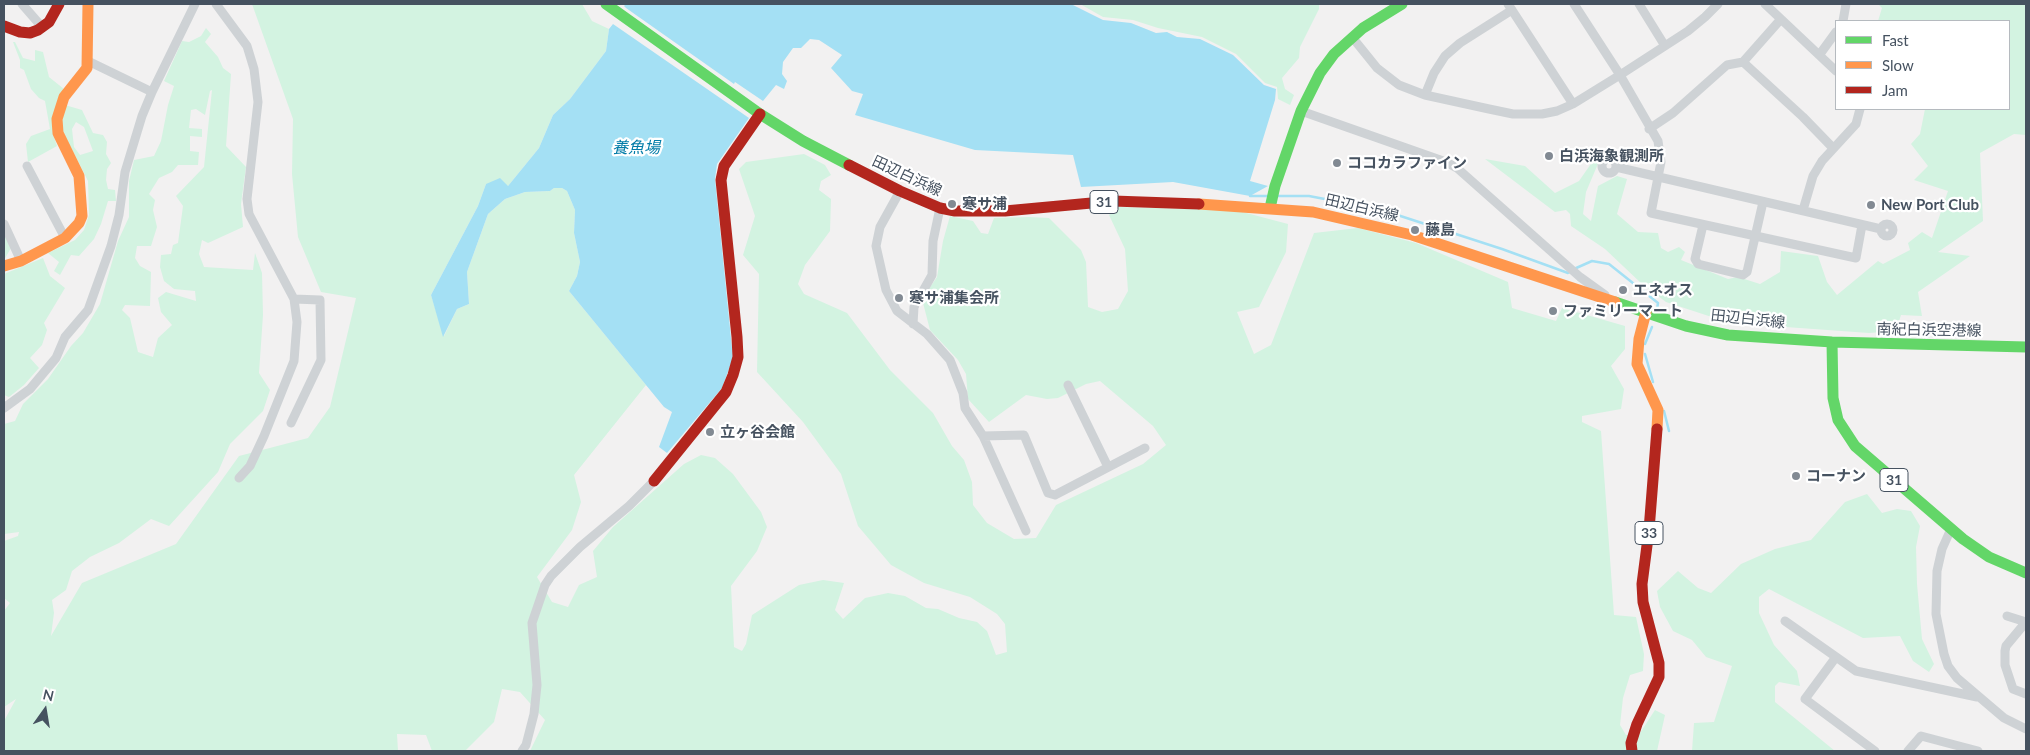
<!DOCTYPE html>
<html>
<head>
<meta charset="utf-8">
<style>
	body { margin:0 }
	#map { position:relative; width:2030px; height:755px; overflow:hidden; background:#f2f1f1; font-family:Lato,sans-serif }
	canvas { display:block }
	.frame { position:absolute; inset:0; border:5px solid #465260; pointer-events:none }
	.legend { position:absolute; left:1835px; top:20px; width:175px; height:90px; box-sizing:border-box; background:#fff; border:1px solid #b5babf; margin:0; padding:6px 9px; list-style:none; font-size:15px; color:#465260 }
	.legend li { display:flex; align-items:center; gap:10px; height:25px }
	.legend b { width:25px; border:1px solid #b5babf }
	.north { position:absolute; left:20px; top:685px; width:50px; height:50px; -webkit-text-stroke:4px #fff; paint-order:stroke; rotate:13deg; font-size:14px; font-weight:700; line-height:20px; text-align:center; color:#465260 }
	.north::after { content:''; display:block; margin:auto; width:18px; height:22px; background:#465260; clip-path:polygon(50% 0,100% 100%,50% 72%,0 100%) }
</style>
</head>
<body>
<div id="map">
<canvas width="2030" height="755"></canvas>
<div class="frame"></div>
<ul class="legend">
<li><b style="height:6px;background:#63d668"></b>Fast</li>
<li><b style="height:6px;background:#ff974d"></b>Slow</li>
<li><b style="height:6px;background:#b3261e"></b>Jam</li>
</ul>
<div class="north">N</div>
</div>
<script>
const ctx = document.querySelector('canvas').getContext('2d');
ctx.lineJoin = 'round';
function fill(path, color) { ctx.fillStyle = color; ctx.fill(path, 'evenodd'); }
const toPath = rows => new Path2D(rows.map(r => 'M' + r).join(''));
function strokePath(path, color, width, dash) { ctx.strokeStyle = color; ctx.lineWidth = width; ctx.lineCap = dash ? 'butt' : 'round'; ctx.setLineDash(dash || []); ctx.stroke(path); }
function label(font, color, halo, rows, align = 'center') {
  ctx.font = font + ' Lato,"Noto Sans JP",sans-serif'; ctx.lineWidth = 4.5; ctx.setLineDash([]); ctx.textBaseline = 'middle'; ctx.strokeStyle = halo; ctx.fillStyle = color; for (const [text, x, y, turn = 0] of rows) {
    ctx.save(); ctx.translate(x, y); ctx.rotate((+turn || 0) * Math.PI / 180); ctx.textAlign = isNaN(turn) ? turn : align; if (halo) ctx.strokeText(text, 0, 0); ctx.fillText(text, 0, 0); ctx.restore();
  }
}
const green = toPath([
	[252,4,582,4,592,21,609,29,606,51,570,99,553,115,539,148,508,186,486,184,478,206,431,295,444,336,457,309,469,304,467,272,488,214,505,199,525,192,550,191,554,188,562,188,567,191,575,210,574,233,580,262,577,276,569,291,646,385,574,475,581,502,572,530,537,577,552,602,568,607,579,585,597,577,593,551,613,527,684,464,701,455,715,458,733,474,761,512,767,527,757,551,731,586,734,647,742,651,746,644,752,615,799,585,823,580,844,583,835,610,843,619,865,598,888,593,905,596,926,608,938,609,959,618,977,622,987,631,996,655,1007,652,1005,624,997,614,970,597,924,583,891,565,858,526,841,474,803,422,757,372,759,274,743,255,755,216,739,169,746,162,804,154,825,165,831,175,821,181,819,190,831,199,830,231,805,265,798,284,804,294,847,313,890,370,933,413,952,446,964,460,972,482,973,505,987,523,1014,539,1036,538,1056,505,1143,464,1166,445,1153,426,1100,381,1086,384,1058,398,1047,399,1026,395,989,422,968,399,966,374,958,360,930,330,922,299,937,277,943,241,950,216,973,221,981,233,988,234,994,218,1029,217,1049,218,1081,250,1086,262,1088,307,1102,312,1118,309,1128,291,1125,249,1109,215,1117,207,1235,210,1288,224,1286,252,1259,307,1237,312,1254,354,1271,345,1314,233,1358,228,1416,243,1508,282,1512,308,1556,321,1562,308,1625,326,1625,349,1611,366,1624,389,1621,409,1582,416,1582,422,1601,431,1614,615,1636,617,1644,654,1643,671,1630,675,1623,698,1620,725,1626,735,1640,733,1655,710,1665,715,1657,751,530,751,545,720,520,692,502,689,494,722,465,751,432,751,426,735,397,734,398,751,4,751,4,721,16,699,4,707,4,611,10,603,4,598,4,541,18,536,19,532,4,534,4,424,15,421,23,404,48,379,71,346,83,333,100,304,118,241,129,217,129,181,134,160,154,156,161,141,168,105,174,86,164,81,182,41,189,42,201,36,206,28,211,34,205,42,218,57,223,68,231,74,226,146,246,167,241,204,243,227,208,243,202,240,199,254,204,267,253,270,255,253,262,273,263,315,259,373,270,390,263,411,230,444,218,472,169,526,151,519,119,543,90,557,72,571,66,590,52,600,54,613,51,636,82,583,176,544,239,456,308,438,330,407,356,298,321,292,298,237,292,174,293,119],
	[212,90,204,167,176,196,183,206,178,243,173,245,171,254,161,255,160,267,164,281,174,289,195,291,196,301,166,292,158,298,161,312,172,325,158,338,153,357,138,352,130,318,122,310,125,305,150,306,151,272,140,266,135,258,137,246,151,246,157,227,153,210,155,200,149,194,159,178,172,172,178,165,198,165,199,152,190,151,190,136,202,137,202,129,189,128,191,110,196,109,205,115,210,91],
	[1080,4,1319,4,1319,9,1300,47,1299,58,1282,78,1285,89,1294,95,1290,105,1278,99,1277,87,1265,83,1236,54,1202,37,1158,28,1133,20,1103,17],
	[1878,4,2026,4,2026,135,2014,134,1980,153,1983,221,1938,252,1970,256,1918,292,1922,316,1901,315,1896,331,1869,333,1730,323,1666,302,1642,284,1605,249,1571,226,1570,214,1566,210,1555,212,1485,159,1525,166,1555,193,1579,181,1595,158,1600,159,1586,192,1583,214,1591,221,1598,186,1617,176,1627,179,1617,214,1638,232,1658,233,1661,248,1668,252,1679,247,1685,252,1681,260,1728,279,1738,277,1760,284,1780,272,1781,251,1818,256,1827,282,1837,295,1878,261,1883,264,1910,250,1908,243,1922,232,1932,238,1948,191,1914,180,1928,166,1911,144,1920,134,1925,109,2009,109,2009,21,1878,21,1882,8],
	[13,42,15,42,23,58,35,61,35,50,43,52,49,77,64,89,53,134,57,146,28,162,26,144,31,136,50,129,45,101,39,98,31,89,24,70,20,68,20,60],
	[65,105,82,110,93,133,103,135,107,142,106,154,111,163,107,169,106,180,108,189,115,190,116,201,108,201,101,224,94,239,79,256,71,255,60,275,54,271,59,262,48,253,75,240,84,230,89,215,88,181,63,132,61,120],
	[76,122,84,127,93,151,80,155,74,147,72,129],
	[4,228,11,248,4,260],
	[43,258,50,276,65,288,44,323,47,330,42,345,30,358,39,368,24,385,9,397,4,395,4,274],
	[1867,494,1882,513,1897,509,1911,511,1920,526,1916,547,1917,584,1922,639,1934,664,1929,672,1913,661,1900,636,1863,638,1769,589,1759,597,1759,613,1774,645,1797,671,1800,686,1779,682,1775,686,1775,702,1835,751,1692,751,1694,723,1714,722,1732,666,1706,657,1692,640,1673,631,1660,607,1657,591,1678,571,1698,588,1711,593,1741,564,1775,549,1811,540,1845,502]
]);
const water = toPath([
	[626,4,1071,4,1103,20,1131,23,1156,33,1167,32,1177,37,1200,39,1233,55,1264,85,1276,89,1275,100,1250,181,1268,186,1250,196,1173,182,1081,187,1073,155,975,150,855,115,863,94,852,91,831,68,842,55,819,40,810,39,801,48,793,48,783,62,782,74,787,81,784,89,776,85,763,101,735,82,734,84,626,8,624,6],
	[613,24,749,118,717,164,715,179,733,358,722,388,667,453,659,447,672,412,664,407,569,291,577,276,580,262,574,233,575,210,567,191,562,188,554,188,550,191,525,192,505,199,488,214,467,272,469,304,457,309,443,337,431,295,478,206,486,184,500,178,508,186,539,148,553,115,570,99,606,51,609,29]
]);
const stream = toPath([
	[1250,196,1269,196],
	[1277,196,1309,196,1382,210,1502,249,1568,273,1570,272],
	[1574,269,1592,261,1609,264,1658,303,1657,309],
	[1645,344,1652,327],
	[1645,354,1653,382],
	[1664,411,1669,431]
]);
const street = toPath([
	[22,4,42,27],
	[216,4,247,46,254,69,258,102,247,199,249,214,294,299,297,322,294,361,264,436,250,466,239,478],
	[1508,4,1573,104],
	[1574,4,1620,75,1658,141,1661,162,1651,213,1856,258,1862,225],
	[1639,4,1665,46],
	[1765,4,1836,71],
	[1843,21,1846,4],
	[1352,37,1377,68,1399,85,1425,95,1489,109,1513,114,1542,114,1557,111,1573,104,1620,75,1688,31,1705,17,1718,4],
	[1820,54,1836,32],
	[88,61,152,92],
	[1743,62,1803,117,1833,148],
	[1425,95,1434,73,1445,56,1460,43,1512,10],
	[1301,111,1446,162,1457,168,1580,277,1605,295],
	[1649,129,1673,113,1727,65,1743,62,1781,19],
	'1602 166a7 7 0 1 1 14 0a7 7 0 1 1-14 0Z',
	[27,166,65,238],
	[1616,167,1881,229],
	[900,191,880,227,876,246,886,290,897,311,927,334,950,360,963,393,965,408,983,436,1026,531],
	[1803,210,1813,176,1822,161,1856,124,1860,109],
	'1881 230a6 6 0 1 1 12 0a6 6 0 1 1-12 0Z',
	[4,224,21,261],
	[1703,225,1695,259,1698,264,1743,275,1747,272,1763,202],
	[913,324,914,307,932,275,933,241,940,208],
	[1068,385,1108,467],
	[4,408,30,389,56,358,65,337,88,310,111,246,119,215,125,172,142,116,152,92,195,4],
	[291,423,321,360,320,300,294,299],
	[983,436,1024,435,1048,493,1055,495,1145,448],
	[1951,529,1942,549,1937,571,1936,614,1944,654,1948,666,1957,678,2004,718,2026,729],
	[2007,616,2026,622],
	[1785,621,1856,671,1977,697],
	[2026,622,2006,646,2005,651,2005,665,2013,689,2026,694],
	[1836,657,1805,699,1875,751],
	[522,751,526,745,534,714,537,685,532,623,545,585,551,576,580,547,629,506,654,481],
	[1908,751,1921,736,1978,751]
]);
const fast = toPath([
	[606,4,760,114,803,141,849,165],
	[1270,208,1275,186,1301,111,1320,73,1334,54,1363,28,1402,4],
	[1615,302,1686,326,1728,335,1832,342,2026,347],
	[1832,342,1833,398,1838,420,1855,446,1963,539,1989,557,2026,573]
]);
const slow = toPath([
	[1199,204,1313,212,1412,235,1615,302],
	[4,266,21,261,65,238,79,223,82,216,79,176,58,133,57,119,64,97,87,68,88,4],
	[1646,312,1639,339,1637,364,1658,410,1657,429]
]);
const jam = toPath([
	[4,26,20,32,30,33,38,30,49,22,59,4],
	[849,165,900,191,940,208,955,211,1005,211,1113,201,1199,204],
	[654,481,726,392,733,375,738,357,737,337,721,180,724,166,760,114],
	[1632,751,1631,743,1637,724,1659,677,1659,663,1643,602,1642,584,1649,530,1657,429]
]);
const markers = [
	[1549,156,5,"#828a93"],
	[1337,163,5,"#828a93"],
	[952,204,5,"#828a93"],
	[1871,205,5,"#828a93"],
	[1415,230,5,"#828a93"],
	[1623,290,5,"#828a93"],
	[899,298,5,"#828a93"],
	[1553,311,5,"#828a93"],
	[710,432,5,"#828a93"],
	[1796,476,5,"#828a93"]
];
const shields = [
	[1104,202,28],
	[1894,480,28],
	[1649,533,28]
];
const shieldNames = [
	["31",1104,202],
	["31",1894,480],
	["33",1649,533]
];
const poiNames = [
	["白浜海象観測所",1559,156],
	["ココカラファイン",1347,163],
	["寒サ浦",962,204],
	["New Port Club",1881,205],
	["藤島",1425,230],
	["エネオス",1633,290],
	["寒サ浦集会所",909,298],
	["ファミリーマート",1563,311],
	["立ヶ谷会館",720,432],
	["コーナン",1806,476]
];
const streetNames = [
	["田辺白浜線",907,176,25],
	["田辺白浜線",1362,208,13],
	["田辺白浜線",1748,319,6],
	["南紀白浜空港線",1929,330,1]
];
const waterNames = [
	["養魚場",636,148]
];
fill(green, '#d3f3e1');
fill(water, '#a4e0f4');
strokePath(stream, '#a4e0f4', 2.5);
strokePath(street, '#ced2d5', 9);
strokePath(fast, '#63d668', 11);
strokePath(slow, '#ff974d', 11);
strokePath(jam, '#b3261e', 11);
for (const [x, y, r, color] of markers) { const dot = new Path2D(); dot.arc(x, y, r, 0, 2 * Math.PI); ctx.fillStyle = color; ctx.fill(dot); strokePath(dot, '#fff', 2); }
for (const [x, y, w] of shields) { const box = new Path2D(); box.roundRect(x - w / 2, y - 11.5, w, 23, 4); ctx.fillStyle = '#fff'; ctx.fill(box); strokePath(box, '#465260', 1); }
label('bold 14px', '#465260', null, shieldNames);
label('bold 15px', '#465260', '#fff', poiNames, 'left');
label('15px', '#465260', '#fff', streetNames);
label('italic 16px', '#027ca8', '#fff', waterNames);
</script>
</body>
</html>
